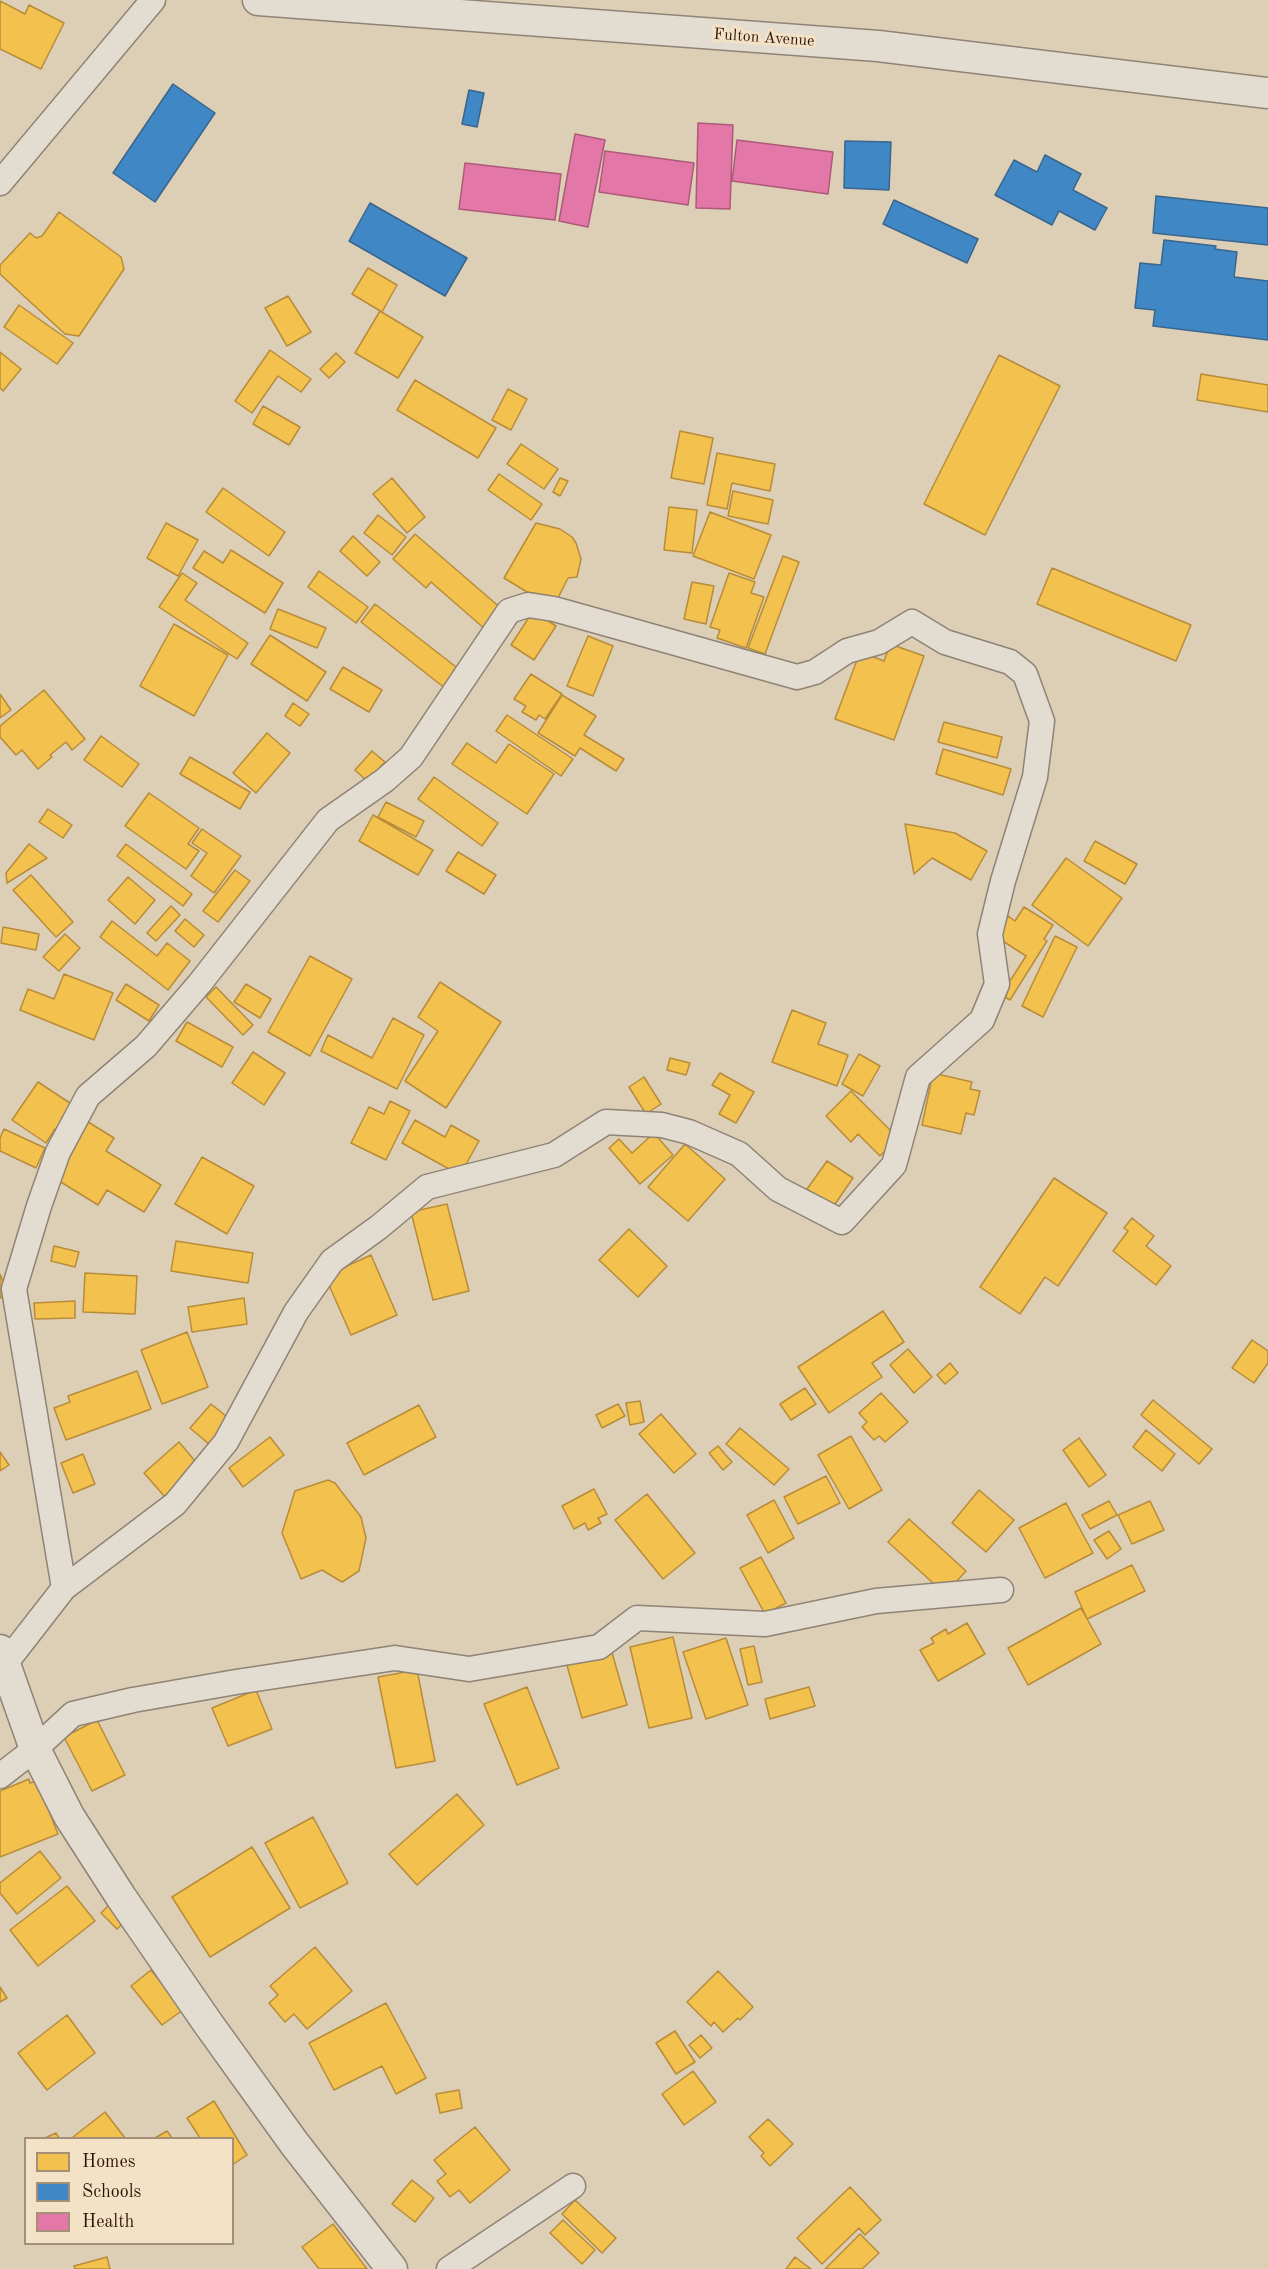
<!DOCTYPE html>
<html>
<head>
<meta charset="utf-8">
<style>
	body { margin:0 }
	#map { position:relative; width:1268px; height:2269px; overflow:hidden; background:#ddceb6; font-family:"Old Standard TT",serif }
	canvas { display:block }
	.legend { position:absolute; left:24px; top:2137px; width:210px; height:108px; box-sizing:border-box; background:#f3e2c5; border:2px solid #a58f79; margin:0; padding:8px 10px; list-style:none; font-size:18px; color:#301208 }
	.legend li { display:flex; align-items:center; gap:12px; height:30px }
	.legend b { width:30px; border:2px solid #a58f79 }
</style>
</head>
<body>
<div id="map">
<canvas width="1268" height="2269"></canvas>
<ul class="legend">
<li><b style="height:16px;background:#f2c14e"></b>Homes</li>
<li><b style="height:16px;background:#3f88c5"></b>Schools</li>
<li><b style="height:16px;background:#e377a8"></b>Health</li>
</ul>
</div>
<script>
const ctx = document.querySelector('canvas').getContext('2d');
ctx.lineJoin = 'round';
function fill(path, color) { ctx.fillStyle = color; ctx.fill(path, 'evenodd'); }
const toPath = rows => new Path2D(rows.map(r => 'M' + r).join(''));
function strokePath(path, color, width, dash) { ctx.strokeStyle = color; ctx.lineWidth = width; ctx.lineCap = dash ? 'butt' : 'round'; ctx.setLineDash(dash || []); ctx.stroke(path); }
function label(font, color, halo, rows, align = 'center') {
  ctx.font = font + ' "Old Standard TT",serif'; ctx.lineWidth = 6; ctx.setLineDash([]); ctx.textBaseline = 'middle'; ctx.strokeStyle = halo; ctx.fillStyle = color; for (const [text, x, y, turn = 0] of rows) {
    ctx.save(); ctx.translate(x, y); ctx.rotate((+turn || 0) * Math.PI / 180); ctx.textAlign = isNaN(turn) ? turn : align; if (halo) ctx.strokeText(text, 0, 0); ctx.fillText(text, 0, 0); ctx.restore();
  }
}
const homes = toPath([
	[0,1,25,14,29,5,64,23,41,69,0,49,0,1],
	[59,212,121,257,124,269,79,336,65,334,0,274,0,265,30,233,36,238,42,236,59,212],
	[368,268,397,285,382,312,352,294,368,268],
	[288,296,311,332,287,346,265,308,288,296],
	[19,305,73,343,57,364,4,327,19,305],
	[380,311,423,337,398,378,355,353,380,311],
	[270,350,311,379,301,392,278,376,252,413,235,401,270,350],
	[0,352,21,369,3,391,0,388,0,352],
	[336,353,345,362,329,378,320,369,336,353],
	[999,355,1060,386,985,535,924,504,999,355],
	[1201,374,1268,385,1268,412,1197,400,1201,374],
	[415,380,496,428,478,458,397,410,415,380],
	[508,389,527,399,511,430,492,420,508,389],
	[263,406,300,427,289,445,253,424,263,406],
	[680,431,713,438,704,484,671,478,680,431],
	[521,444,558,469,544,489,507,464,521,444],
	[717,453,775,464,770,491,732,483,727,509,707,505,717,453],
	[499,474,542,504,531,520,488,490,499,474],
	[392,478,425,517,407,533,373,494,392,478],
	[560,478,568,481,560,496,553,492,560,478],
	[223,488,285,532,269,556,206,512,223,488],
	[733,491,773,500,768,524,728,516,733,491],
	[669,507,697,510,692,553,664,550,669,507],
	[710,512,771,535,754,579,693,556,710,512],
	[378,515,406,537,392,555,364,533,378,515],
	[166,523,198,540,178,576,147,558,166,523],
	[536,523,560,529,572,537,576,543,581,559,577,577,568,578,558,598,527,592,504,578,536,523],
	[415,534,503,610,486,630,431,582,426,588,393,559,415,534],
	[353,536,380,562,367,576,340,551,353,536],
	[231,550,283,583,265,613,193,568,204,551,223,563,231,550],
	[783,556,799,562,765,654,748,648,783,556],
	[1052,568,1191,625,1176,661,1037,604,1052,568],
	[319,571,368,607,356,623,308,587,319,571],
	[182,573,197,583,185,600,248,643,237,659,159,607,182,573],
	[729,573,755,582,751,593,764,597,746,648,717,638,720,630,710,627,729,573],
	[692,582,714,586,706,624,684,619,692,582],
	[375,604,460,670,446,689,361,622,375,604],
	[278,609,326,628,317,648,270,629,278,609],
	[533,611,556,626,534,660,511,645,533,611],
	[174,624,228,655,194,716,140,686,174,624],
	[270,635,326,672,307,701,251,664,270,635],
	[588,636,613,646,593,696,567,686,588,636],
	[890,644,924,656,894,740,835,719,860,652,884,661,890,644],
	[343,667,382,690,369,712,330,689,343,667],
	[531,674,562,694,545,719,539,715,536,720,522,712,526,706,514,699,531,674],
	[44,690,85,739,72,750,66,742,50,755,52,757,38,769,22,750,16,755,0,737,0,726,44,690],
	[0,694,11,710,0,718,0,694],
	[562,695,596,716,584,735,624,759,616,771,580,748,575,756,538,733,562,695],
	[293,703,309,714,300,726,285,716,293,703],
	[507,715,573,759,561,776,496,731,507,715],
	[944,722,1002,737,997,758,938,742,944,722],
	[267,733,290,753,256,793,233,773,267,733],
	[101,736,139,764,122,787,84,760,101,736],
	[467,743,496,763,509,744,554,774,527,814,452,764,467,743],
	[943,749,1011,769,1003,795,936,774,943,749],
	[372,751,385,762,367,781,355,770,372,751],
	[190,757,250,792,240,809,180,774,190,757],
	[434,777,498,823,482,846,418,799,434,777],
	[149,793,199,828,188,844,199,851,186,869,125,826,149,793],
	[386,802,424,821,416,837,378,817,386,802],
	[48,809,72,825,63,838,39,822,48,809],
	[373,815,433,850,418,875,359,841,373,815],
	[905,824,955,833,987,851,971,880,932,858,914,874,905,824],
	[202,829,241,856,214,893,191,876,207,853,192,843,202,829],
	[1095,841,1137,864,1125,884,1084,861,1095,841],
	[29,844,47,858,7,883,6,873,29,844],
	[126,844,192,894,183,906,117,856,126,844],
	[458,852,496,875,484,894,446,871,458,852],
	[1066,858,1122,898,1088,946,1032,905,1066,858],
	[235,870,250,881,218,922,203,911,235,870],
	[31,875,73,922,56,937,13,890,31,875],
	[128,877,155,900,135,924,108,900,128,877],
	[171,906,180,915,156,941,147,933,171,906],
	[1024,907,1053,925,1044,939,1047,941,1010,1000,1001,995,1026,956,995,936,1008,916,1015,921,1024,907],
	[185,919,204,935,194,947,175,931,185,919],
	[112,921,157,956,167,943,190,961,168,990,100,937,112,921],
	[3,927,39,934,36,950,1,943,3,927],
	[65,934,80,948,59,971,43,957,65,934],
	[1055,936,1077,947,1043,1017,1022,1006,1055,936],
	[310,956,352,979,310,1056,268,1032,310,956],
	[64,974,113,993,94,1040,20,1010,28,989,54,999,64,974],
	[440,982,501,1022,446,1108,405,1081,438,1031,418,1017,440,982],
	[126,984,159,1005,149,1021,116,1000,126,984],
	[246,984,271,999,260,1018,234,1002,246,984],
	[216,987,253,1025,243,1035,206,997,216,987],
	[792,1010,826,1023,818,1044,848,1055,837,1086,772,1062,792,1010],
	[393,1018,424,1035,397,1089,321,1051,328,1035,372,1058,393,1018],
	[187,1022,233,1047,222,1067,176,1041,187,1022],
	[253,1052,285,1073,264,1105,232,1083,253,1052],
	[859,1054,880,1066,863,1096,842,1084,859,1054],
	[670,1058,690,1063,686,1075,667,1070,670,1058],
	[720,1073,754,1092,736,1123,719,1114,730,1095,712,1085,720,1073],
	[933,1073,972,1082,970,1089,980,1091,974,1115,966,1113,961,1134,922,1125,933,1073],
	[644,1077,661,1104,646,1114,629,1087,644,1077],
	[38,1082,76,1107,60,1132,55,1129,46,1143,12,1120,38,1082],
	[851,1091,898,1138,880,1156,858,1134,851,1142,826,1116,851,1091],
	[390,1101,410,1111,386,1160,351,1143,369,1107,384,1114,390,1101],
	[85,1120,114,1138,106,1151,161,1185,144,1212,107,1190,98,1205,51,1176,85,1120],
	[415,1120,445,1137,451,1125,479,1141,460,1175,402,1143,415,1120],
	[4,1129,45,1148,36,1168,0,1151,0,1138,4,1129],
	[654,1133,673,1155,640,1184,609,1148,619,1139,632,1153,654,1133],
	[685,1144,725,1179,688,1221,648,1187,685,1144],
	[202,1157,254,1186,227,1234,175,1204,202,1157],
	[827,1161,853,1178,833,1207,807,1189,827,1161],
	[1054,1178,1107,1213,1058,1286,1045,1277,1020,1314,980,1287,1054,1178],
	[447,1204,469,1291,433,1300,411,1212,447,1204],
	[1132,1218,1154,1236,1146,1246,1171,1266,1156,1285,1113,1251,1128,1231,1124,1228,1132,1218],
	[629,1229,667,1266,638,1297,599,1260,629,1229],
	[176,1241,253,1253,248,1283,171,1271,176,1241],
	[54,1246,79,1252,75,1267,51,1261,54,1246],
	[371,1255,397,1315,351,1335,325,1276,371,1255],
	[85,1273,137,1276,135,1314,83,1312,85,1273],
	[0,1274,8,1295,0,1298,0,1274],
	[244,1298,247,1324,192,1332,188,1307,244,1298],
	[75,1301,75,1318,35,1319,34,1303,75,1301],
	[883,1311,904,1342,872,1363,882,1377,829,1413,798,1367,883,1311],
	[187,1332,208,1387,162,1404,141,1350,187,1332],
	[1252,1340,1268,1351,1268,1363,1254,1383,1232,1368,1252,1340],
	[908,1349,932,1377,914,1393,890,1365,908,1349],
	[950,1363,958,1373,945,1384,937,1375,950,1363],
	[137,1371,151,1409,66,1440,54,1408,70,1402,68,1396,137,1371],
	[805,1388,816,1404,791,1420,780,1404,805,1388],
	[881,1393,908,1422,885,1442,879,1436,874,1440,862,1427,867,1422,859,1413,881,1393],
	[1153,1400,1212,1449,1199,1464,1141,1415,1153,1400],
	[640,1401,644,1422,630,1425,626,1403,640,1401],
	[211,1404,231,1420,210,1445,190,1428,211,1404],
	[618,1404,625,1416,602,1428,596,1415,618,1404],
	[419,1405,436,1437,364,1475,347,1443,419,1405],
	[661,1414,696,1454,674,1473,639,1434,661,1414],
	[740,1428,789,1469,774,1485,726,1444,740,1428],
	[1146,1430,1175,1454,1162,1471,1133,1447,1146,1430],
	[851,1436,882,1490,849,1509,818,1455,851,1436],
	[270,1437,284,1455,243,1487,229,1468,270,1437],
	[1079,1438,1106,1475,1089,1487,1063,1450,1079,1438],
	[179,1442,200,1467,165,1497,144,1473,179,1442],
	[718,1446,732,1462,723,1470,709,1453,718,1446],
	[0,1452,9,1465,0,1471,0,1452],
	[83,1454,95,1484,73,1493,61,1463,83,1454],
	[826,1476,840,1503,798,1524,784,1497,826,1476],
	[328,1480,335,1483,361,1517,366,1538,359,1571,342,1582,322,1570,301,1579,282,1533,295,1491,328,1480],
	[594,1489,607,1514,598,1518,601,1523,588,1530,585,1523,574,1529,562,1506,594,1489],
	[979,1490,1014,1520,986,1552,952,1523,979,1490],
	[647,1494,695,1553,663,1579,615,1520,647,1494],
	[774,1500,794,1538,768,1553,747,1515,774,1500],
	[1109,1501,1117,1515,1090,1529,1082,1515,1109,1501],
	[1150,1501,1164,1530,1132,1544,1118,1515,1150,1501],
	[1066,1503,1093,1553,1045,1578,1019,1528,1066,1503],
	[909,1519,966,1571,945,1594,888,1542,909,1519],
	[1109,1531,1121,1549,1107,1559,1094,1540,1109,1531],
	[761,1557,786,1603,765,1614,740,1568,761,1557],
	[1132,1565,1145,1591,1087,1619,1075,1592,1132,1565],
	[1081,1608,1101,1644,1028,1685,1008,1648,1081,1608],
	[967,1623,985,1654,938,1681,920,1650,934,1643,931,1638,946,1629,948,1634,967,1623],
	[673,1637,692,1718,649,1728,630,1647,673,1637],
	[726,1638,748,1705,706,1719,683,1652,726,1638],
	[754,1646,762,1682,748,1685,740,1649,754,1646],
	[611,1649,627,1705,582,1718,566,1662,611,1649],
	[417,1670,435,1761,396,1768,378,1677,417,1670],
	[527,1687,559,1768,517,1785,484,1704,527,1687],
	[809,1687,815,1706,770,1719,765,1699,809,1687],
	[256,1690,272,1729,228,1746,212,1708,256,1690],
	[97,1720,125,1775,92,1791,64,1737,97,1720],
	[29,1779,30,1783,37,1781,58,1834,0,1857,0,1791,29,1779],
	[457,1794,484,1825,417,1885,389,1854,457,1794],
	[313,1817,348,1883,300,1908,265,1843,313,1817],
	[252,1847,290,1908,210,1957,172,1897,252,1847],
	[40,1851,61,1878,17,1914,0,1893,0,1883,40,1851],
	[67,1886,95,1921,38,1966,10,1930,67,1886],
	[112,1902,129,1918,117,1929,101,1913,112,1902],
	[315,1947,352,1991,307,2029,294,2014,285,2022,269,2003,278,1995,270,1986,315,1947],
	[151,1970,183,2010,162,2025,131,1986,151,1970],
	[718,1971,753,2007,740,2020,738,2018,723,2032,714,2022,711,2026,687,2002,718,1971],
	[0,1987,7,1998,0,2002,0,1987],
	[386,2003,426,2078,396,2094,382,2066,334,2090,309,2043,386,2003],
	[67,2015,95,2053,47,2090,18,2053,67,2015],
	[675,2031,695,2062,676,2074,656,2043,675,2031],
	[701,2035,712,2048,700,2058,689,2045,701,2035],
	[693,2071,716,2102,684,2125,662,2094,693,2071],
	[459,2090,462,2108,440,2113,436,2094,459,2090],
	[214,2101,247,2155,232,2165,232,2138,200,2138,187,2118,214,2101],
	[105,2112,125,2138,75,2138,73,2137,105,2112],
	[768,2119,793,2144,770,2166,761,2156,764,2153,749,2137,768,2119],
	[475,2127,510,2170,470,2203,459,2190,450,2197,437,2181,446,2174,434,2160,475,2127],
	[167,2131,172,2138,155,2138,167,2131],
	[56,2133,59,2138,45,2138,56,2133],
	[412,2180,434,2198,415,2222,392,2204,412,2180],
	[850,2187,881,2220,865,2235,859,2228,822,2264,797,2238,850,2187],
	[575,2200,616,2238,602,2253,562,2214,575,2200],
	[563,2220,595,2250,582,2264,550,2233,563,2220],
	[333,2224,367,2269,319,2269,302,2247,333,2224],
	[860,2234,879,2253,862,2269,825,2269,860,2234],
	[107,2257,110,2269,75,2269,74,2266,107,2257],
	[795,2257,811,2269,786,2269,795,2257]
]);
const schools = toPath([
	[173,84,215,113,155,202,113,173,173,84],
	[469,90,484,93,477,127,462,124,469,90],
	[845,141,891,142,889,190,844,188,845,141],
	[1045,155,1081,174,1073,190,1107,208,1095,230,1059,211,1052,225,995,195,1014,160,1037,172,1045,155],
	[1156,196,1268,208,1268,245,1153,233,1156,196],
	[894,200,978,239,967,263,883,224,894,200],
	[370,203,467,258,445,296,349,241,370,203],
	[1164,240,1216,246,1215,249,1237,252,1234,277,1268,281,1268,340,1153,326,1155,310,1135,308,1140,263,1161,265,1164,240]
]);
const health = toPath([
	[698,123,733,125,730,209,696,208,698,123],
	[575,134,605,140,588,227,559,221,575,134],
	[737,140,833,152,828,194,732,181,737,140],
	[605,151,694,163,688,205,599,192,605,151],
	[465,163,561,174,555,220,459,209,465,163]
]);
const minor = toPath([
	[0,183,153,0],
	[5,1664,64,1588,175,1504,226,1442,296,1312,332,1261,379,1227,427,1187,554,1155,606,1122,662,1125,689,1132,739,1154,778,1189,842,1222,894,1165,918,1077,982,1020,997,984,990,934,1003,881,1035,777,1042,721,1025,674,1010,662,945,642,912,622,879,642,847,651,815,672,797,677,554,609,528,605,509,611,411,757,385,780,328,820,200,983,146,1046,88,1096,58,1152,39,1206,14,1289,64,1588],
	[0,1776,35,1749,73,1714,133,1700,236,1682,395,1658,469,1669,599,1647,637,1618,765,1624,876,1601,1001,1590],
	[449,2269,573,2186]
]);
const tertiary = toPath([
	[258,0,878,46,1268,93],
	[0,1650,35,1749,69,1816,121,1897,207,2022,294,2143,392,2269]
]);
const streetNames = [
	["Fulton Avenue",764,38,4]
];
fill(homes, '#f2c14e');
strokePath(homes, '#b88c39', 1.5);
fill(schools, '#3f88c5');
strokePath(schools, '#3a658c', 1.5);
fill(health, '#e377a8');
strokePath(health, '#ad5978', 1.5);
strokePath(minor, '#8f8375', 27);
strokePath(tertiary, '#8f8375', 33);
strokePath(minor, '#e3dcd0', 24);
strokePath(tertiary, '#e3dcd0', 30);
label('16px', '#301208', '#f3e2c5', streetNames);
</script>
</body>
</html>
